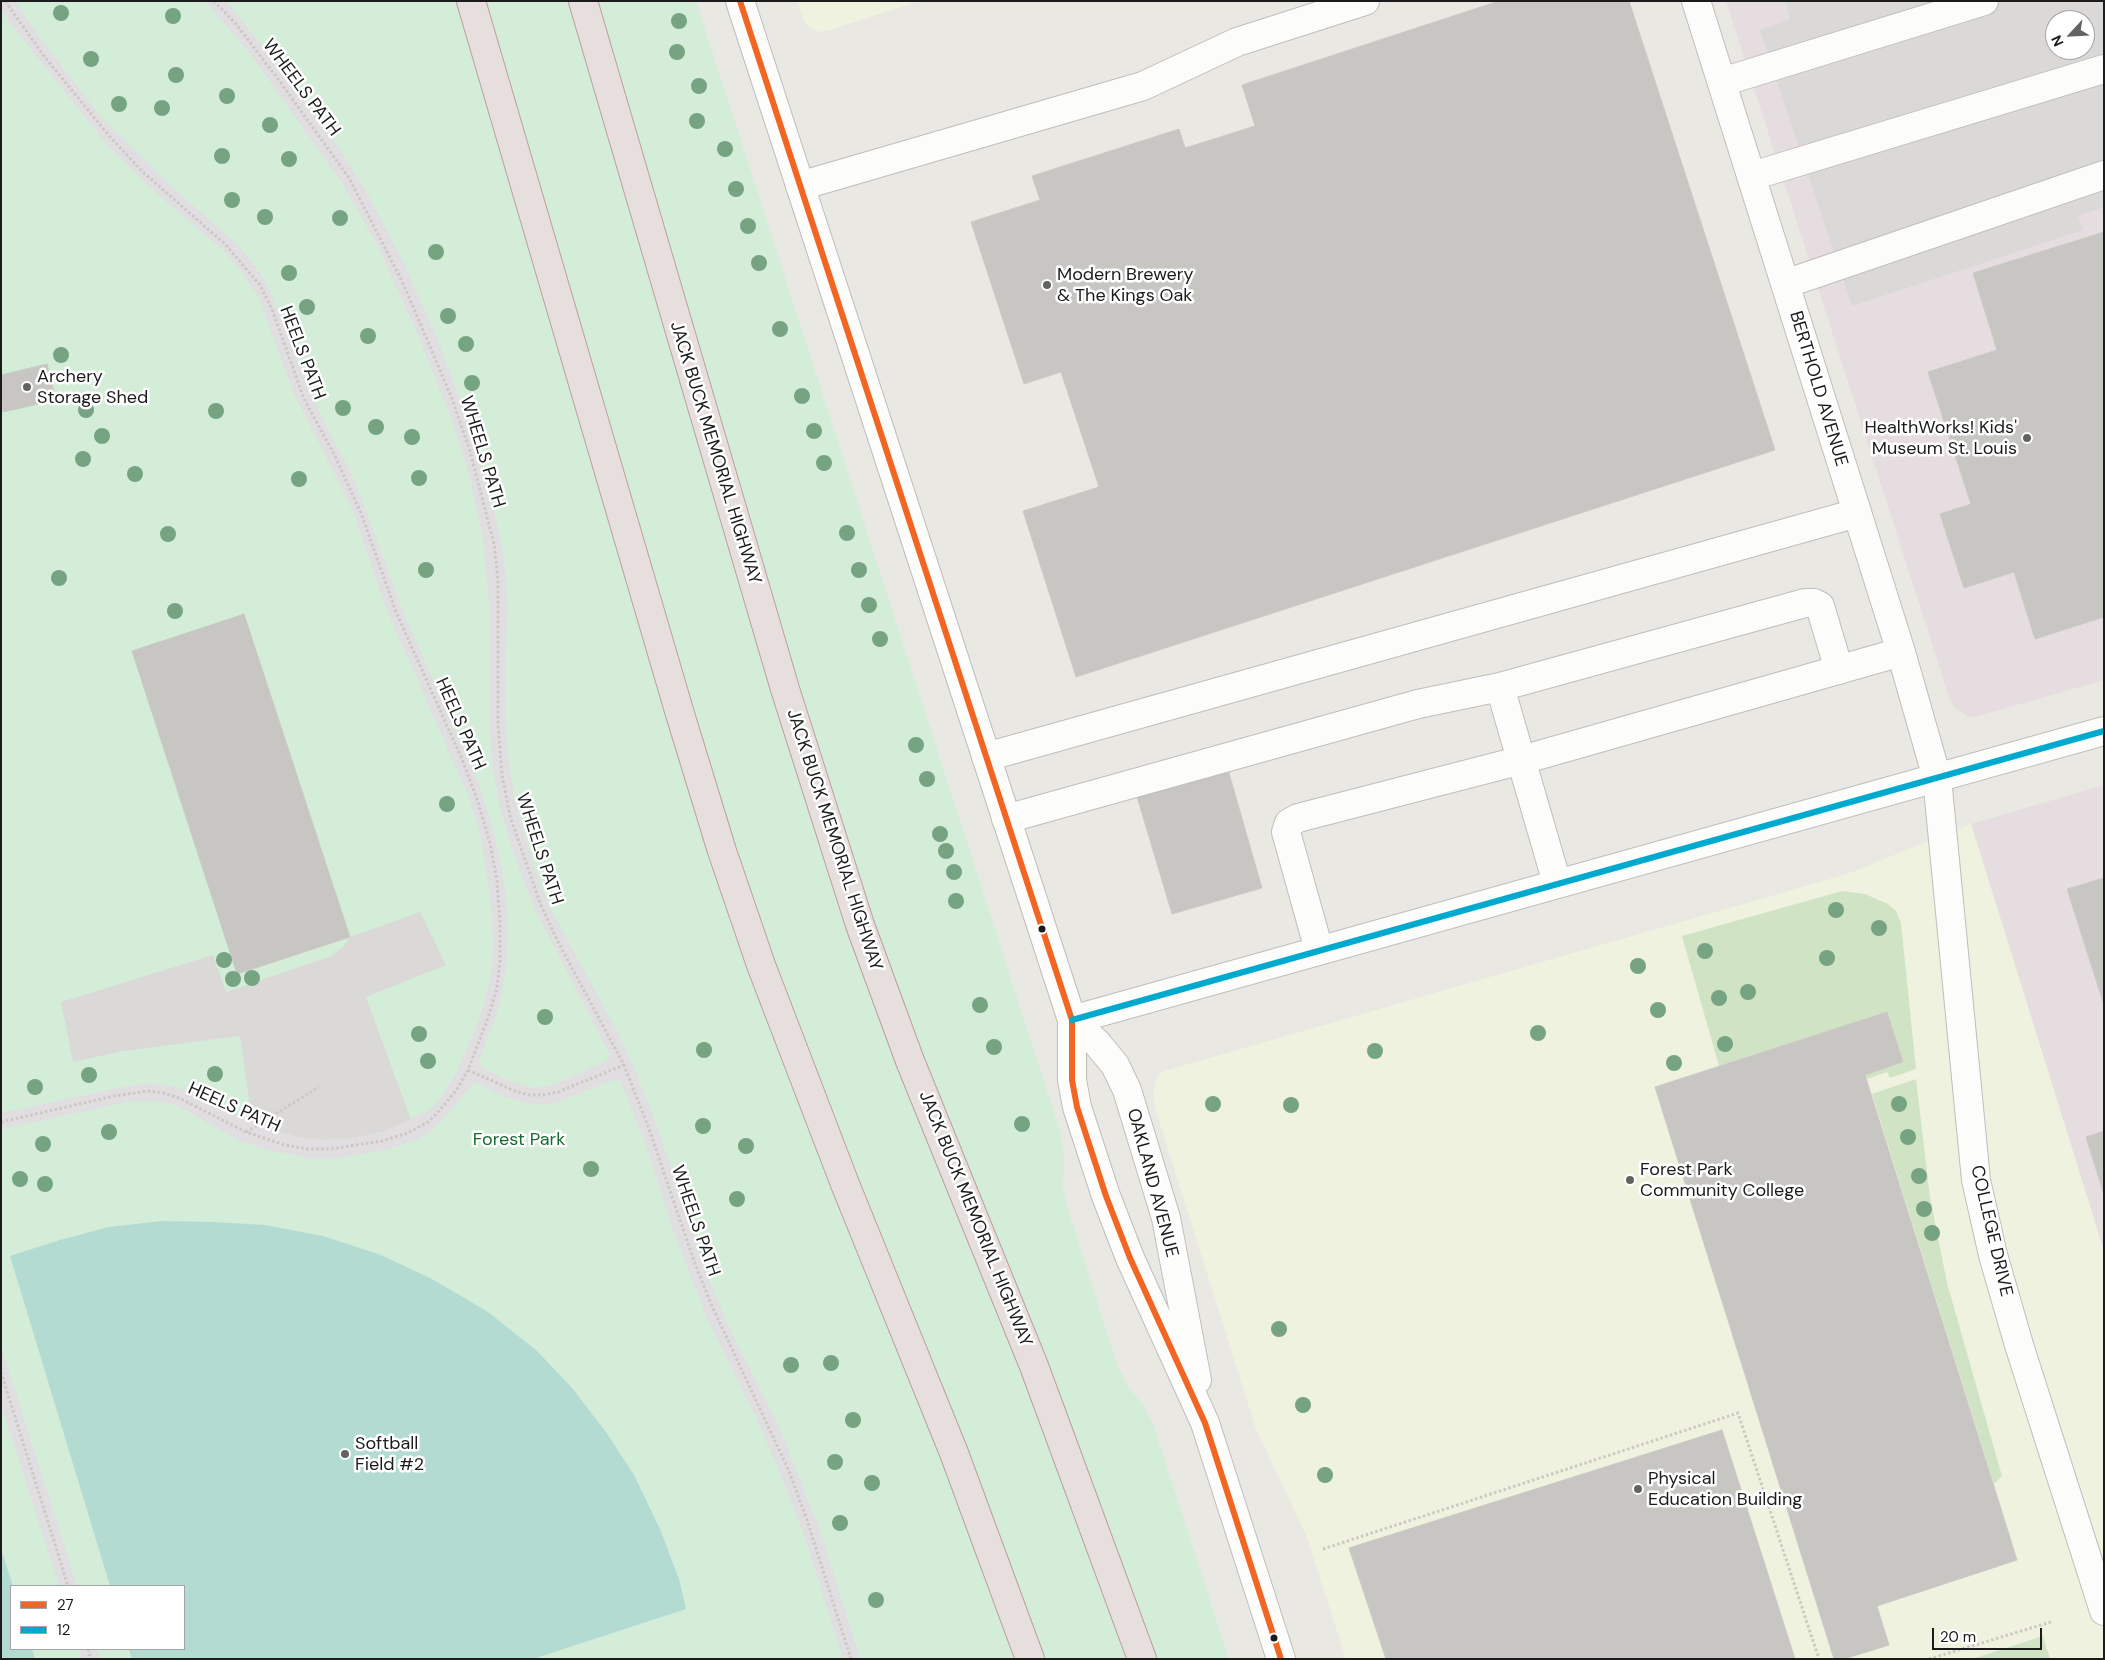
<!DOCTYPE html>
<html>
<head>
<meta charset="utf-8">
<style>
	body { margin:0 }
	#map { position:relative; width:2105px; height:1660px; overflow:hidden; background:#e9e8e3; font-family:"DM Sans",sans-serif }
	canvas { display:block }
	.frame { position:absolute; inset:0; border:2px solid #1b1b1b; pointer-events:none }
	.legend { position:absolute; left:10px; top:1585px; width:175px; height:65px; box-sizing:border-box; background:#fff; border:1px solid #a4a4a4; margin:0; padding:6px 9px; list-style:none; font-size:15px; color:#1b1b1b }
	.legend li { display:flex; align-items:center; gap:10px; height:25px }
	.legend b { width:25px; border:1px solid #a4a4a4 }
	.north { position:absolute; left:2045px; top:10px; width:50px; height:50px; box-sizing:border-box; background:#fff; border:1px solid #a4a4a4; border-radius:50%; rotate:245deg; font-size:14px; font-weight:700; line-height:20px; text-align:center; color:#1b1b1b }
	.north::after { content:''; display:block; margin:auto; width:18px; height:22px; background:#636361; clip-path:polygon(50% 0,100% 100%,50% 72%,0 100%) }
	.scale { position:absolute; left:1932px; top:1628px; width:110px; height:22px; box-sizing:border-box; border:2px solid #1b1b1b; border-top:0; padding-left:6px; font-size:15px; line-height:18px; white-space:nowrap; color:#1b1b1b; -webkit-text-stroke:4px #fff; paint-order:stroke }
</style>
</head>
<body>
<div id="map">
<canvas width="2105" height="1660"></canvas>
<div class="frame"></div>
<ul class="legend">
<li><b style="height:6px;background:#f26522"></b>27</li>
<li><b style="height:6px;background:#00a9ce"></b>12</li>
</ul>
<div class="north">N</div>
<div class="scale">20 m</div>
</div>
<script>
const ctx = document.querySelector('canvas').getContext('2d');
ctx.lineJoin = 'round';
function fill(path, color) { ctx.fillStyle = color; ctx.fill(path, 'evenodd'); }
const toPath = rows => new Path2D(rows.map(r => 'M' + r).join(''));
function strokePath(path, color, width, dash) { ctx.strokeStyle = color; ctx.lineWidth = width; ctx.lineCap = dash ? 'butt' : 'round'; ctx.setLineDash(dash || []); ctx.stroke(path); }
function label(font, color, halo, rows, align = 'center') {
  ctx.font = font + ' "DM Sans",sans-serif'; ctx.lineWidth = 5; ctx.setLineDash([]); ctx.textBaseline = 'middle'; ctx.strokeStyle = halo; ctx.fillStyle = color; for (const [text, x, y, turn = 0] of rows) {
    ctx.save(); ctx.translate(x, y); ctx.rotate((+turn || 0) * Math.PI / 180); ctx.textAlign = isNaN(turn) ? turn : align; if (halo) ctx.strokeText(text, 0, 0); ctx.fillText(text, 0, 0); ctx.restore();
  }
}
const industrial = toPath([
	[1726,1,2104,1,2104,680,1978,716,1968,717,1956,709,1950,700],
	[2055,20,2085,20,2085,50,2055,50],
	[2104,785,2104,1251,1971,824]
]);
const education = toPath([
	[797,1,920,1,830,30,819,32,810,28,803,19],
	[1971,824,2104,1251,2104,1659,1346,1659,1306,1535,1256,1429,1155,1108,1153,1094,1156,1080,1161,1072,1847,874]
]);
const grass = toPath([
	[1842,891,1865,894,1888,904,1896,911,1901,923,1916,1069,1890,1078,1887,1072,1867,1079,1865,1075,1903,1062,1887,1012,1719,1066,1682,936],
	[1916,1079,1930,1197,1947,1283,2002,1476,1994,1484,1872,1094],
	[2043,1636,2050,1659,1972,1659]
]);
const park = toPath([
	[1,1,696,1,1061,1134,1064,1156,1063,1187,1068,1209,1118,1367,1128,1386,1143,1405,1153,1424,1229,1659,1,1659],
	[11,1586,184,1586,184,1649,11,1649]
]);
const pitch = toPath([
	[162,1221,214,1222,265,1225,323,1236,381,1255,432,1279,488,1312,537,1351,572,1388,606,1432,634,1475,660,1529,679,1579,686,1609,533,1659,132,1659,129,1649,184,1649,184,1586,110,1586,10,1256,60,1240,109,1227],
	[1,1549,13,1586,11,1586,11,1649,32,1649,35,1659,1,1659]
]);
const parking = toPath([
	[1785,1,2104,1,2104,207,2078,216,2083,230,1852,306,1760,30,1790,19],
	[2055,20,2085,20,2085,50,2055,50],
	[420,912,446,965,366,997,411,1120,385,1131,354,1138,320,1140,296,1137,252,1122,240,1036,123,1051,73,1062,61,1002,213,955,226,992,332,956,345,945,350,937]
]);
const plaza = toPath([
	[1,1,15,1,38,35,101,117,171,186,237,244,253,263,266,283,289,335,302,373,329,432,349,468,366,511,404,614,478,781,492,826,502,869,508,918,507,960,500,1004,479,1061,483,1068,508,1080,532,1088,552,1085,607,1061,610,1055,535,910,516,860,500,808,493,769,489,722,489,602,483,540,470,477,449,412,415,328,378,247,344,186,251,55,205,1,226,1,283,72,330,135,365,189,403,262,435,333,465,413,487,481,504,556,508,607,505,657,505,714,508,754,514,797,534,867,550,908,617,1031,635,1070,657,1126,710,1282,732,1334,779,1427,822,1536,860,1659,843,1659,804,1535,778,1468,754,1413,706,1316,673,1230,644,1140,620,1080,614,1080,561,1101,541,1105,522,1102,502,1096,475,1083,469,1087,455,1106,429,1133,413,1141,386,1150,332,1159,308,1158,272,1151,240,1141,174,1104,153,1101,133,1101,1,1129,1,1113,123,1087,148,1083,173,1086,192,1093,252,1122,296,1137,320,1140,354,1138,385,1131,430,1110,443,1095,458,1070,481,1014,491,977,493,942,491,904,486,869,480,833,468,795,387,611,352,509,293,392,259,298,242,272,223,250,158,195,107,145,11,24,1,9],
	[1,1346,77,1586,59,1586,1,1404],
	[79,1649,97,1649,100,1659,82,1659]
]);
const building = toPath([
	[1499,1,1629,1,1775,450,1076,677,1023,511,1099,487,1061,372,1024,384,971,222,1040,200,1032,176,1179,129,1185,148,1255,126,1242,85,1499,1],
	[2104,232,2104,617,2035,639,2014,572,1964,588,1940,514,1971,504,1928,372,1997,350,1973,273,2104,232],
	[47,364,56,400,3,412,1,375,47,364],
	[244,614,350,937,237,974,132,651,244,614],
	[1227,766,1262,888,1172,914,1135,790,1227,766],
	[2104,878,2104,1005,2067,889,2104,878],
	[1887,1012,1903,1062,1865,1075,2017,1560,1877,1606,1889,1645,1844,1659,1834,1659,1655,1087,1887,1012],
	[2104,1131,2104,1195,2086,1137,2104,1131],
	[1722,1430,1795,1659,1386,1659,1349,1548,1722,1430]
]);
const path = toPath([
	[214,1,236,24,278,79,349,178,402,281,451,396,470,451,494,544,498,579,498,725,502,775,510,816,540,903,557,940,624,1065,649,1129,694,1261,711,1304,789,1471,807,1520,851,1659],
	[468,1070,515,1091,529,1095,542,1095,558,1092,624,1065],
	[1,1122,114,1096,148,1091,163,1093,179,1098,246,1132,285,1145,308,1149,330,1149,382,1141,408,1133,428,1122,440,1110,457,1089,468,1070,488,1018,497,988,500,959,500,923,497,881,490,843,478,802,462,759,396,612,361,513,334,454,304,399,272,309,260,285,225,244,144,173,110,137,44,56,5,1],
	[246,1132,319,1087],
	[1,1372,68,1586],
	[1323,1549,1738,1413,1819,1659],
	[88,1649,91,1659],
	[1929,1659,2051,1622]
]);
const minor = toPath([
	[740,1,1072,1020,1072,1080,1077,1107,1106,1196,1130,1258,1205,1423,1281,1659],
	[1696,1,1901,652,1937,778,1976,1180,1993,1255,2019,1345,2104,1611],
	[1722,82,1984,1],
	[1752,176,2104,69],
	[800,186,1143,86,1237,42,1365,1],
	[1785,284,2104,175],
	[1500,687,1557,883],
	[986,757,1857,513],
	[1006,819,1418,704,1500,687,1805,603,1814,603,1820,606,1839,670],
	[1319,950,1286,832,1289,823,1298,818,1522,760,1901,652],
	[1072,1020,2104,731],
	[1072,1020,1096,1042,1115,1065,1127,1090,1166,1218,1197,1380]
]);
const highway = toPath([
	[471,1,680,714,722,851,761,965,845,1184,954,1453,1030,1659],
	[583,1,785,689,860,925,910,1061,1034,1366,1142,1659]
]);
const bus1 = toPath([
	[740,1,1072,1020,1072,1080,1077,1107,1106,1196,1130,1258,1205,1423,1281,1659]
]);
const bus2 = toPath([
	[1072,1020,2104,731]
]);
const trees = [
	[61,13],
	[173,16],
	[679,21],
	[677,52],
	[91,59],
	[176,75],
	[699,86],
	[227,96],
	[119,104],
	[162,108],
	[697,121],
	[270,125],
	[725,149],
	[222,156],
	[289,159],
	[736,189],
	[232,200],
	[265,217],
	[340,218],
	[748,226],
	[436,252],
	[759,263],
	[289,273],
	[307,307],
	[448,316],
	[780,329],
	[368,336],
	[466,344],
	[61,355],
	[472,383],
	[802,396],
	[343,408],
	[86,410],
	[216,411],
	[376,427],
	[814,431],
	[102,436],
	[412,437],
	[83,459],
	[824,463],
	[135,474],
	[419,478],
	[299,479],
	[847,533],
	[168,534],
	[426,570],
	[859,570],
	[59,578],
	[869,605],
	[175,611],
	[880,639],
	[916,745],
	[927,779],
	[447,804],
	[940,834],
	[946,851],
	[954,872],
	[956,901],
	[1836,910],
	[1879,928],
	[1705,951],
	[1827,958],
	[224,960],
	[1638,966],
	[252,978],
	[233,979],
	[1748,992],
	[1719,998],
	[980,1005],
	[1658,1010],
	[545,1017],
	[1538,1033],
	[419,1034],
	[1725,1044],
	[994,1047],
	[704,1050],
	[1375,1051],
	[428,1061],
	[1674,1063],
	[215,1074],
	[89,1075],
	[35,1087],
	[1213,1104],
	[1899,1104],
	[1291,1105],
	[1022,1124],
	[703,1126],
	[109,1132],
	[1908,1137],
	[43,1144],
	[746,1146],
	[591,1169],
	[1919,1176],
	[20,1179],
	[45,1184],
	[737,1199],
	[1924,1209],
	[1932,1233],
	[1279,1329],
	[831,1363],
	[791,1365],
	[1303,1405],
	[853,1420],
	[835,1462],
	[1325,1475],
	[872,1483],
	[840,1523],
	[876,1600]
];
const markers = [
	[1047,285,5,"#636361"],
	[27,387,5,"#636361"],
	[2027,438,5,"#636361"],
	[1042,929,4.5,"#1b1b1b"],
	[1630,1180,5,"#636361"],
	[345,1454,5,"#636361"],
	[1638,1489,5,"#636361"],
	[1274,1638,4.5,"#1b1b1b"]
];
const streetNames = [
	["WHEELS PATH",301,88,53],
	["HEELS PATH",302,353,69],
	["BERTHOLD AVENUE",1818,389,73],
	["WHEELS PATH",482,452,73],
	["JACK BUCK MEMORIAL HIGHWAY",715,453,73],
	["HEELS PATH",460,724,66],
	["JACK BUCK MEMORIAL HIGHWAY",834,840,72],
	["WHEELS PATH",539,849,72],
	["HEELS PATH",234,1108,24],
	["OAKLAND AVENUE",1152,1183,75],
	["JACK BUCK MEMORIAL HIGHWAY",975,1219,68],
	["WHEELS PATH",695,1221,71],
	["COLLEGE DRIVE",1991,1231,77]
];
const poiNames = [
	["Modern Brewery",1057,275],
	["& The Kings Oak",1057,296],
	["Archery",37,377],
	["Storage Shed",37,398],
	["HealthWorks! Kids'",2017,428,"right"],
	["Museum St. Louis",2017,449,"right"],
	["Forest Park",1640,1170],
	["Community College",1640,1191],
	["Softball",355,1444],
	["Field #2",355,1465],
	["Physical",1648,1479],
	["Education Building",1648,1500]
];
const parkNames = [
	["Forest Park",519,1140]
];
fill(industrial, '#e6dde0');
fill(education, '#eff2df');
fill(grass, '#d0e4c5');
fill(park, '#d4edd9');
fill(pitch, '#b4dbd2');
fill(parking, '#dad9d7');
fill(plaza, '#e0dee1');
fill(building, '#c7c6c3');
strokePath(building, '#cccac5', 1);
strokePath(minor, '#bfbebc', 30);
strokePath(highway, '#baa0a1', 30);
strokePath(path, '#cfc7c3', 3, [2.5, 2.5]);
strokePath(minor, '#fcfcfb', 28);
strokePath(highway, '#e7dfdd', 28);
strokePath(bus1, '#f26522', 6);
strokePath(bus2, '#00a9ce', 6);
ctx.fillStyle = '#76a381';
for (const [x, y] of trees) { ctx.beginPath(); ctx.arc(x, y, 8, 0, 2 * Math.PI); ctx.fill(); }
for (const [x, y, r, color] of markers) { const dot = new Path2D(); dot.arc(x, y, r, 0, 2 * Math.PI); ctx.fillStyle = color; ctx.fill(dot); strokePath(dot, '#fff', 2); }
label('18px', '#1b1b1b', '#fff', streetNames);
label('18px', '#1b1b1b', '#fff', poiNames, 'left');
label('18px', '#186a30', '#fff', parkNames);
</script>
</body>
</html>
